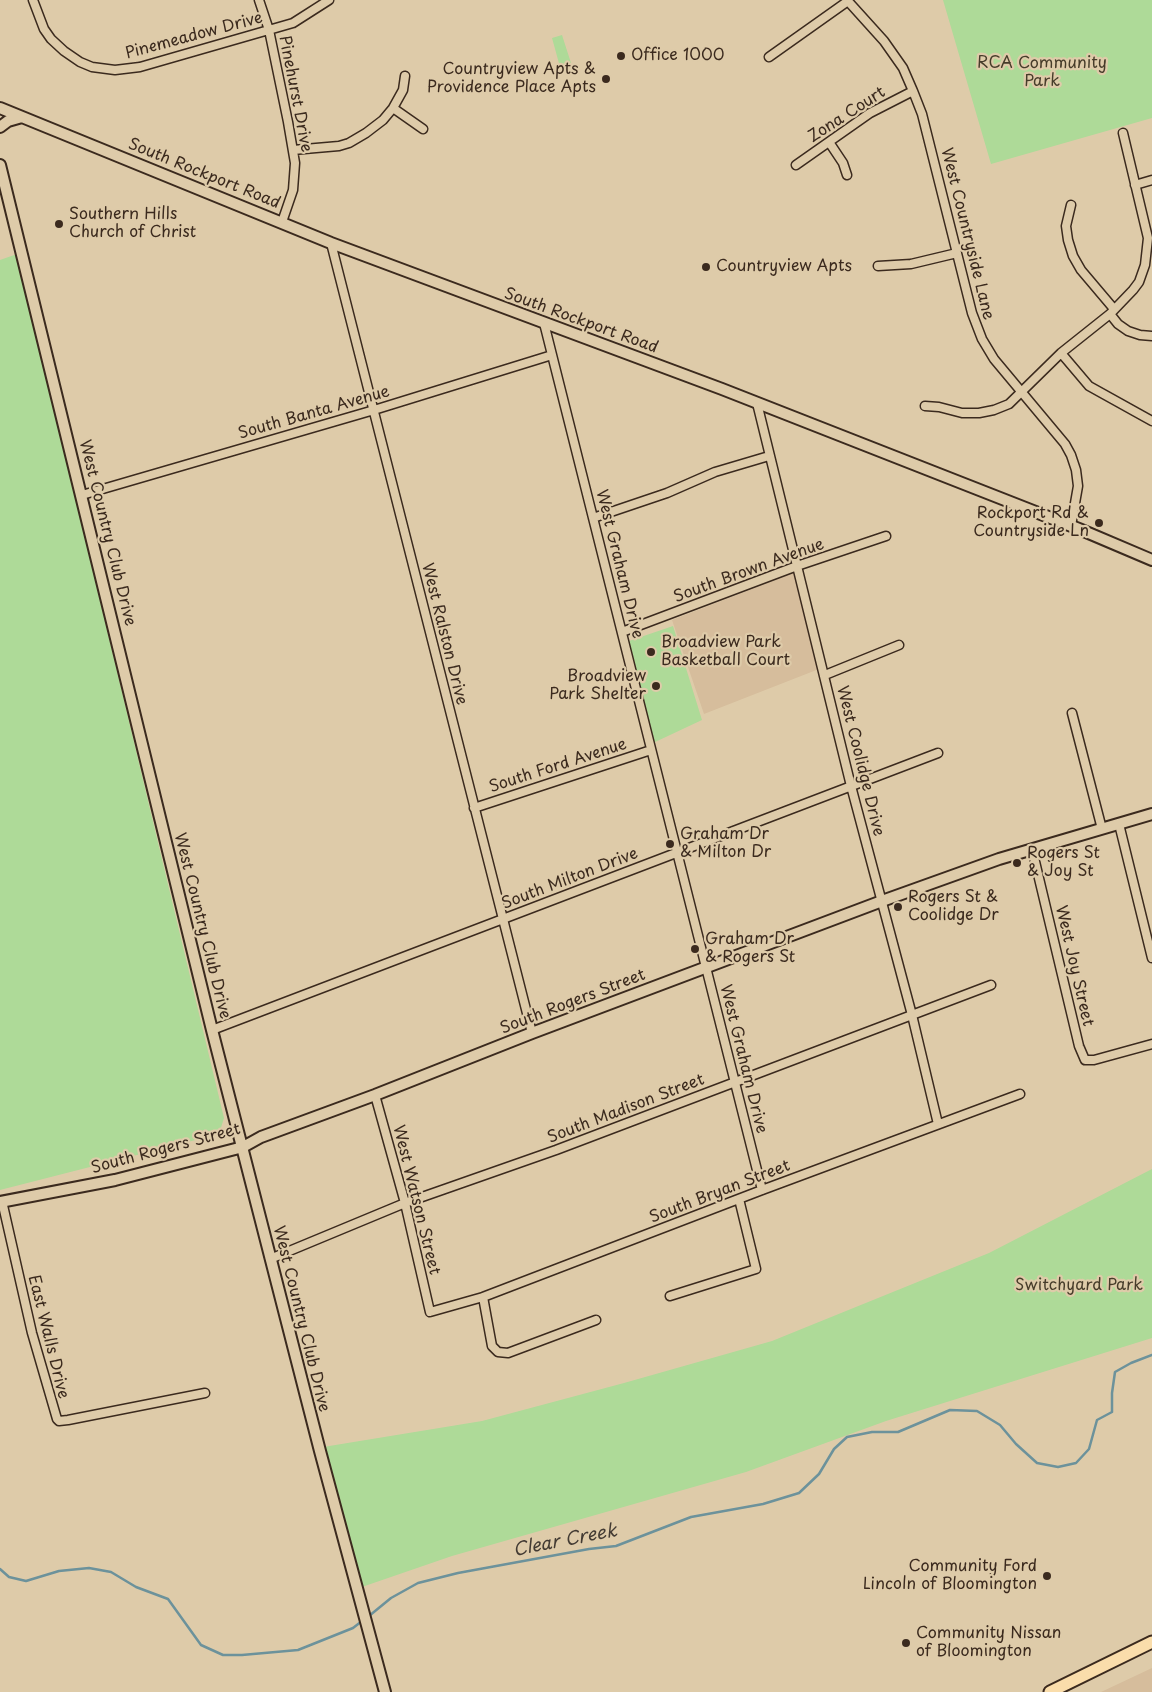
<!DOCTYPE html>
<html>
<head>
<meta charset="utf-8">
<style>
	body { margin:0 }
	canvas { display:block; background:#decba9 }
</style>
</head>
<body>
<canvas width="1152" height="1692"></canvas>
<script>
const ctx = document.querySelector('canvas').getContext('2d');
ctx.lineJoin = 'round';
function fill(path, color) { ctx.fillStyle = color; ctx.fill(path, 'evenodd'); }
const toPath = rows => new Path2D(rows.map(r => 'M' + r).join(''));
function strokePath(path, color, width, dash) { ctx.strokeStyle = color; ctx.lineWidth = width; ctx.lineCap = dash ? 'butt' : 'round'; ctx.setLineDash(dash || []); ctx.stroke(path); }
function label(font, color, halo, rows, align = 'center') {
  ctx.font = font + ' "Playpen Sans",sans-serif'; ctx.lineWidth = 4.5; ctx.setLineDash([]); ctx.textBaseline = 'middle'; ctx.strokeStyle = halo; ctx.fillStyle = color; for (const [text, x, y, turn = 0] of rows) {
    ctx.save(); ctx.translate(x, y); ctx.rotate((+turn || 0) * Math.PI / 180); ctx.textAlign = isNaN(turn) ? turn : align; if (halo) ctx.strokeText(text, 0, 0); ctx.fillText(text, 0, 0); ctx.restore();
  }
}
const built = toPath([
	[794,573,819,669,704,714,672,620],
	[1152,1668,1152,1692,1101,1692]
]);
const green = toPath([
	[943,0,1152,0,1152,118,991,164],
	[562,35,571,63,560,67,552,38],
	[17,254,224,1118,219,1134,0,1190,0,260],
	[673,626,702,720,653,743,629,641],
	[1152,1169,1152,1338,886,1421,746,1472,452,1556,359,1588,317,1448,482,1421,624,1383,772,1341,989,1253]
]);
const stream = toPath([
	[0,1569,9,1577,26,1581,59,1571,89,1568,111,1572,136,1587,168,1599,201,1645,223,1655,242,1655,298,1650,353,1628,362,1621],
	[369,1616,391,1598,418,1583,458,1573,589,1549,616,1546,691,1517,763,1504,799,1493,819,1474,834,1449,847,1437,872,1432,898,1432,950,1410,977,1411,1000,1425,1016,1444,1037,1463,1058,1467,1076,1463,1089,1449,1097,1420,1112,1412,1112,1393,1115,1372,1131,1363,1152,1355]
]);
const street = toPath([
	[33,0,44,29,51,39,64,51,80,62,92,67,115,70,140,67,293,23,329,0],
	[259,0,269,30,288,122,295,163,293,190,282,222],
	[847,0,884,41,903,68,913,91,922,114,972,313,982,339,994,359,1065,444,1071,455,1076,470,1078,486,1071,526],
	[769,57,848,1],
	[393,108,423,129],
	[829,142,843,163,847,175],
	[293,150,339,146,349,143,366,133,383,120,393,108,403,90,405,76],
	[796,165,870,113,913,91],
	[1135,185,1152,180],
	[1071,205,1066,226,1068,240,1073,256,1081,270,1114,309],
	[331,243,532,1033],
	[878,266,911,264,957,253],
	[1110,314,1118,324,1128,331,1140,335,1152,336],
	[544,323,762,1190],
	[1061,353,1089,386,1152,421],
	[757,403,851,786,912,1015,938,1124],
	[925,406,939,407,962,413,979,413,994,410,1009,404,1061,353,1110,314,1133,290,1139,282,1145,265,1148,238,1123,133],
	[82,495,374,410,552,355],
	[593,518,667,493,715,472,769,456],
	[622,632,797,566,886,536],
	[825,675,899,645],
	[1072,713,1102,829],
	[474,808,651,750],
	[1119,824,1152,958],
	[1032,849,1079,1046,1085,1060,1094,1060,1152,1044],
	[212,1030,938,753],
	[375,1095,405,1203,430,1312,483,1297,762,1190,1020,1094],
	[2,1201,32,1333,57,1419,59,1421,68,1420,205,1393],
	[270,1259,405,1203,556,1150,991,985],
	[670,1296,756,1269,739,1199],
	[483,1297,492,1346,498,1352,508,1353,596,1320]
]);
const secondary = toPath([
	[0,108,331,243,722,389,1079,529,1152,560],
	[0,127,8,121,22,117],
	[0,165,212,1030,320,1451,385,1692],
	[0,1202,115,1180,243,1147,261,1137,375,1095,532,1033,882,901,999,859,1152,814]
]);
const primary = toPath([
	[1050,1692,1152,1642]
]);
const markers = [
	[621,56,5,"#3b2a1e"],
	[606,79,5,"#3b2a1e"],
	[59,224,5,"#3b2a1e"],
	[706,267,5,"#3b2a1e"],
	[1099,523,5,"#3b2a1e"],
	[651,652,5,"#3b2a1e"],
	[656,686,5,"#3b2a1e"],
	[670,844,5,"#3b2a1e"],
	[1017,863,5,"#3b2a1e"],
	[898,907,5,"#3b2a1e"],
	[695,949,5,"#3b2a1e"],
	[1047,1576,5,"#3b2a1e"],
	[906,1643,5,"#3b2a1e"]
];
const streetNames = [
	["Pinemeadow Drive",194,36,-15],
	["Pinehurst Drive",295,94,79],
	["Zona Court",847,115,-33],
	["South Rockport Road",204,174,22],
	["West Countryside Lane",967,234,76],
	["South Rockport Road",581,321,20],
	["South Banta Avenue",314,413,-16],
	["West Country Club Drive",107,533,76],
	["West Graham Drive",619,564,76],
	["South Brown Avenue",749,571,-20],
	["West Ralston Drive",444,634,76],
	["West Coolidge Drive",860,761,76],
	["South Ford Avenue",558,766,-18],
	["South Milton Drive",570,879,-21],
	["West Country Club Drive",202,926,76],
	["West Joy Street",1074,966,77],
	["South Rogers Street",573,1002,-21],
	["West Graham Drive",743,1059,76],
	["South Madison Street",626,1109,-21],
	["South Rogers Street",166,1149,-15],
	["South Bryan Street",720,1192,-21],
	["West Watson Street",416,1200,76],
	["West Country Club Drive",301,1319,76],
	["East Walls Drive",48,1337,76]
];
const poiNames = [
	["Office 1000",631,56],
	["Countryview Apts &",596,70,"right"],
	["Providence Place Apts",596,88,"right"],
	["Southern Hills",69,215],
	["Church of Christ",69,233],
	["Countryview Apts",716,267],
	["Rockport Rd &",1089,514,"right"],
	["Countryside Ln",1089,532,"right"],
	["Broadview Park",661,643],
	["Basketball Court",661,661],
	["Broadview",646,677,"right"],
	["Park Shelter",646,695,"right"],
	["Graham Dr",680,835],
	["& Milton Dr",680,853],
	["Rogers St",1027,854],
	["& Joy St",1027,872],
	["Rogers St &",908,898],
	["Coolidge Dr",908,916],
	["Graham Dr",705,940],
	["& Rogers St",705,958],
	["Community Ford",1037,1567,"right"],
	["Lincoln of Bloomington",1037,1585,"right"],
	["Community Nissan",916,1634],
	["of Bloomington",916,1652]
];
const parkNames = [
	["RCA Community",1042,64],
	["Park",1042,82],
	["Switchyard Park",1079,1286]
];
const waterNames = [
	["Clear Creek",565,1541,-11]
];
fill(built, '#d6bd9c');
fill(green, '#aeda98');
strokePath(stream, '#6c929b', 2.5);
strokePath(street, '#3b2a1e', 11);
strokePath(secondary, '#3b2a1e', 14);
strokePath(primary, '#3b2a1e', 15);
strokePath(street, '#decba9', 8);
strokePath(secondary, '#decba9', 10);
strokePath(primary, '#faddab', 11);
for (const [x, y, r, color] of markers) { const dot = new Path2D(); dot.arc(x, y, r, 0, 2 * Math.PI); ctx.fillStyle = color; ctx.fill(dot); strokePath(dot, '#decba9', 2); }
label('16px', '#3b2a1e', '#decba9', streetNames);
label('16px', '#3b2a1e', '#decba9', poiNames, 'left');
label('16px', '#463c2a', '#decba9', parkNames);
label('italic 18px', '#433b33', '#decba9', waterNames);
</script>
</body>
</html>
